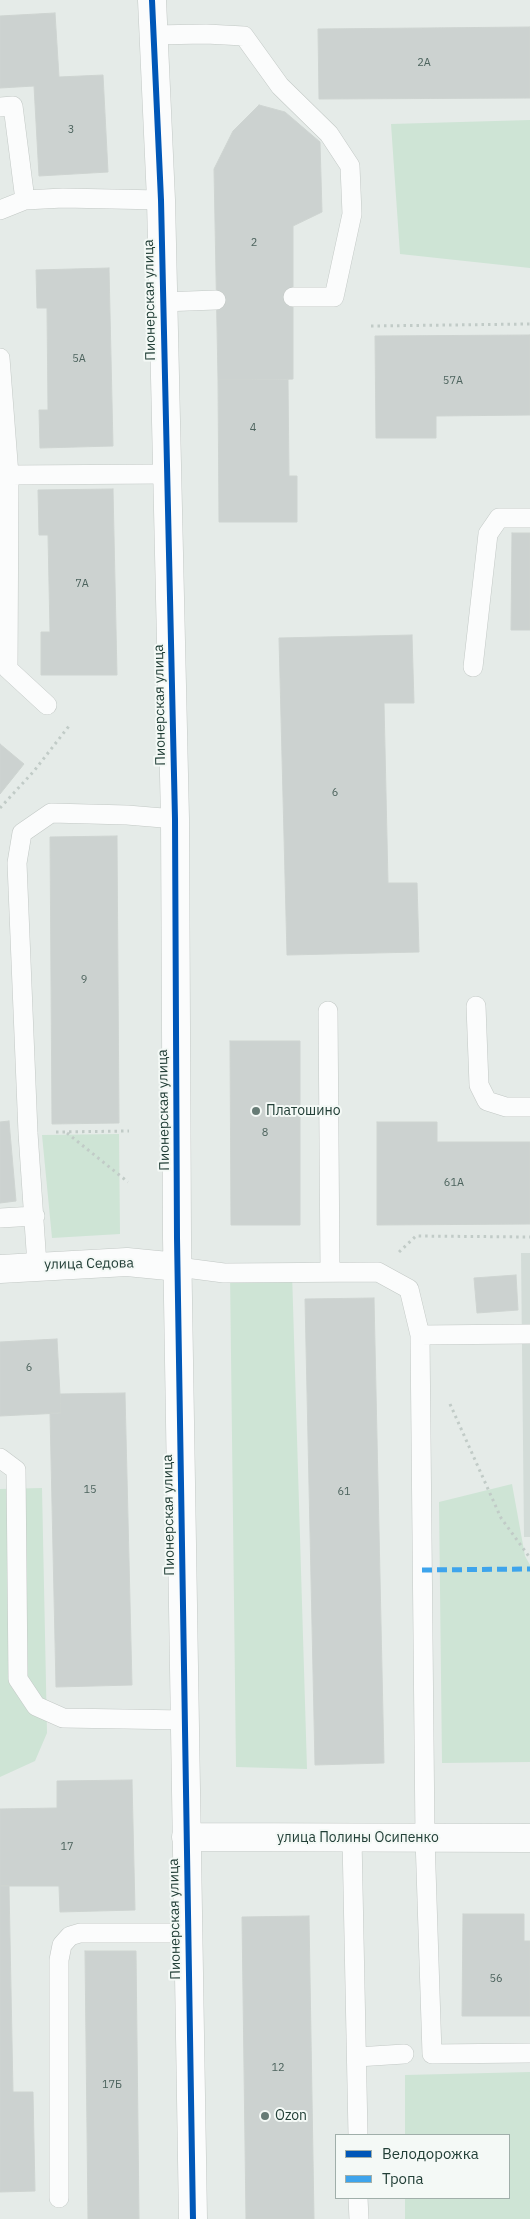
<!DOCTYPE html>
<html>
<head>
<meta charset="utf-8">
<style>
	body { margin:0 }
	#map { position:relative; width:530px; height:2219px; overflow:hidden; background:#e5ebe8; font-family:"IBM Plex Sans",sans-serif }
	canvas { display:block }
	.legend { position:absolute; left:335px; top:2134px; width:175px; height:65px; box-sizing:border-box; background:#f4f9f6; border:1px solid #a0afaa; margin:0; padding:6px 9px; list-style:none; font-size:15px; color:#223f37 }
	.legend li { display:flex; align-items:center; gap:10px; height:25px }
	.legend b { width:25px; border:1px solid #a0afaa }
</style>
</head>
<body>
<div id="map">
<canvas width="530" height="2219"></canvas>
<ul class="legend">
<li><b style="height:6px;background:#0057b8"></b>Велодорожка</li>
<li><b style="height:6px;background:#3ea4ec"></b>Тропа</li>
</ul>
</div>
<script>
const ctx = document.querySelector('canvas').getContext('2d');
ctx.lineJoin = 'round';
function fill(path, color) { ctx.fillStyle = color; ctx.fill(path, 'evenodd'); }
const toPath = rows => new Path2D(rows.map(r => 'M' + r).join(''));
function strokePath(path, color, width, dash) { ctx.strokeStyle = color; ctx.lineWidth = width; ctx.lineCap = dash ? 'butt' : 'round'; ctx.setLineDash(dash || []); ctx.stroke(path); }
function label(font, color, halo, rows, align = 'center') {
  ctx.font = font + ' "IBM Plex Sans",sans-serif'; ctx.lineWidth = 4; ctx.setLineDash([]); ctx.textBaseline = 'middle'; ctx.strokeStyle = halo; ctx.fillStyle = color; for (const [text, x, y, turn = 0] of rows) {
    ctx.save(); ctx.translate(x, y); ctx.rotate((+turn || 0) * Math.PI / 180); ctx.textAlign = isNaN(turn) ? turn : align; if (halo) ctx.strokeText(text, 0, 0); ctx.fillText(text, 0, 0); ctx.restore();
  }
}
const built = toPath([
	[521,1253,530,1253,530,1537,524,1537]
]);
const green = toPath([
	[530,120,530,268,400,254,391,124],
	[119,1134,120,1234,52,1238,42,1135],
	[230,1272,292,1272,307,1769,236,1767],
	[512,1484,525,1556,530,1565,530,1762,442,1763,439,1502],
	[42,1488,47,1733,35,1761,0,1777,0,1489],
	[530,2072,530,2219,405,2219,405,2198,509,2198,509,2135,405,2135,405,2075]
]);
const building = toPath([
	[55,13,59,77,103,75,108,172,39,176,34,86,0,88,0,16,55,13],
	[530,27,530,98,319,99,318,29,530,27],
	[259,105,285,112,320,142,322,212,293,226,293,379,218,380,214,169,233,131,259,105],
	[109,268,113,446,40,448,39,410,48,410,47,308,37,308,36,270,109,268],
	[530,335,530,415,436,416,436,438,376,438,375,336,530,335],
	[288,379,289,476,297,476,297,522,219,522,218,380,288,379],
	[113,489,117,675,41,675,41,632,50,632,48,535,39,535,38,490,113,489],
	[512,533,530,533,530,630,511,630,512,533],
	[412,635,414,703,384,703,388,883,417,883,419,952,287,955,279,638,412,635],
	[0,744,24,764,0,794,0,744],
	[117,836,119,1123,52,1124,50,837,117,836],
	[230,1041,300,1041,300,1225,231,1225,230,1041],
	[9,1121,16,1201,0,1203,0,1122,9,1121],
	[377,1122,437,1122,437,1142,530,1142,530,1224,377,1225,377,1122],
	[516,1275,518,1310,477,1313,474,1278,516,1275],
	[374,1298,384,1763,315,1765,305,1299,374,1298],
	[57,1339,61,1413,0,1416,0,1342,57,1339],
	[125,1393,132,1685,56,1687,50,1413,61,1413,60,1394,125,1393],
	[132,1780,135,1910,60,1912,59,1886,0,1886,0,1809,57,1808,57,1781,132,1780],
	[0,1886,9,1886,13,2092,33,2092,35,2191,0,2192,0,1886],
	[463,1914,524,1914,524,1941,530,1941,530,2016,462,2016,463,1914],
	[309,1916,314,2219,246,2219,242,1917,309,1916],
	[85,1951,136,1951,139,2219,88,2219,85,1951]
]);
const path = toPath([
	[371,326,530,324],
	[0,808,34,771,69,726],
	[56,1132,129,1131],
	[67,1133,128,1182],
	[399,1252,416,1236,530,1237],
	[450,1404,501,1518,530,1558]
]);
const service = toPath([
	[153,35,206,34,244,36,280,86,329,134,350,166,352,214,334,297,293,297],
	[0,107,13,106,25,200,63,198,161,200],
	[0,210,25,200],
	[162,302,216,300],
	[0,358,9,475],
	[473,667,488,534,499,518,530,518],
	[47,705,8,669,9,475,166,474],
	[476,1006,479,1085,487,1101,506,1107,530,1107],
	[328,1011,330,1271],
	[0,1218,35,1216],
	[37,1265,28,1133,17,863,22,833,51,813,127,815,175,819],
	[178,1267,224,1273,378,1272,409,1289,420,1335,425,1838,432,2054,530,2053],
	[420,1335,530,1334],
	[0,1458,16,1470,18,1679,36,1706,63,1718,185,1720],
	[352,1838,358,2135],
	[357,2057,404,2054],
	[59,2198,59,1960,62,1945,70,1936,80,1933,188,1933],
	[358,2198,359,2219]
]);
const minor = toPath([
	[152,0,161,200,175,819,177,1238,193,2219],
	[0,1269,127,1262,178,1267],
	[186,1837,530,1838]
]);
const quiet = toPath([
	[422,1570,530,1569]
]);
const cycleway = toPath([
	[152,0,161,200,175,819,177,1238,193,2219]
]);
const markers = [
	[256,1111,5,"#667b75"],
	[265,2116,5,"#667b75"]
];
const numberNames = [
	["2А",424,63],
	["3",71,130],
	["2",254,243],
	["5А",79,359],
	["57А",453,381],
	["4",253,428],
	["7А",82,584],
	["6",335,793],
	["9",84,980],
	["8",265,1133],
	["61А",454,1183],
	["6",29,1368],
	["15",90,1490],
	["61",344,1492],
	["17",67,1847],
	["56",496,1979],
	["12",278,2068],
	["17Б",112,2085]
];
const streetNames = [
	["Пионерская улица",150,300,-91],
	["Пионерская улица",160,705,-91],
	["Пионерская улица",164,1110,-91],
	["улица Седова",89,1264,-1],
	["Пионерская улица",169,1515,-91],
	["улица Полины Осипенко",358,1838],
	["Пионерская улица",175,1919,-91]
];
const poiNames = [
	["Платошино",266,1111],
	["Ozon",275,2116]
];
fill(built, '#d3dcd8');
fill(green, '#cee4d5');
fill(building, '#ccd2d0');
strokePath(building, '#ced4d1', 1);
strokePath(service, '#c2c8c5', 20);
strokePath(minor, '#c2c8c5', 29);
strokePath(path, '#c1cbc7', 3, [2.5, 4]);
strokePath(service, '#fbfcfc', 19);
strokePath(minor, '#fbfcfc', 28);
strokePath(quiet, '#3ea4ec', 5, [10, 5]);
strokePath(cycleway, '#0057b8', 6);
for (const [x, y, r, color] of markers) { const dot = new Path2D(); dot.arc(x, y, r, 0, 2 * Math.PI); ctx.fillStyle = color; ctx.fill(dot); strokePath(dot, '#f4f9f6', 2); }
label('11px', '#4d645e', null, numberNames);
label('14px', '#223f37', '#f4f9f6', streetNames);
label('14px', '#223f37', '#f4f9f6', poiNames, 'left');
</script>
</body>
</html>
